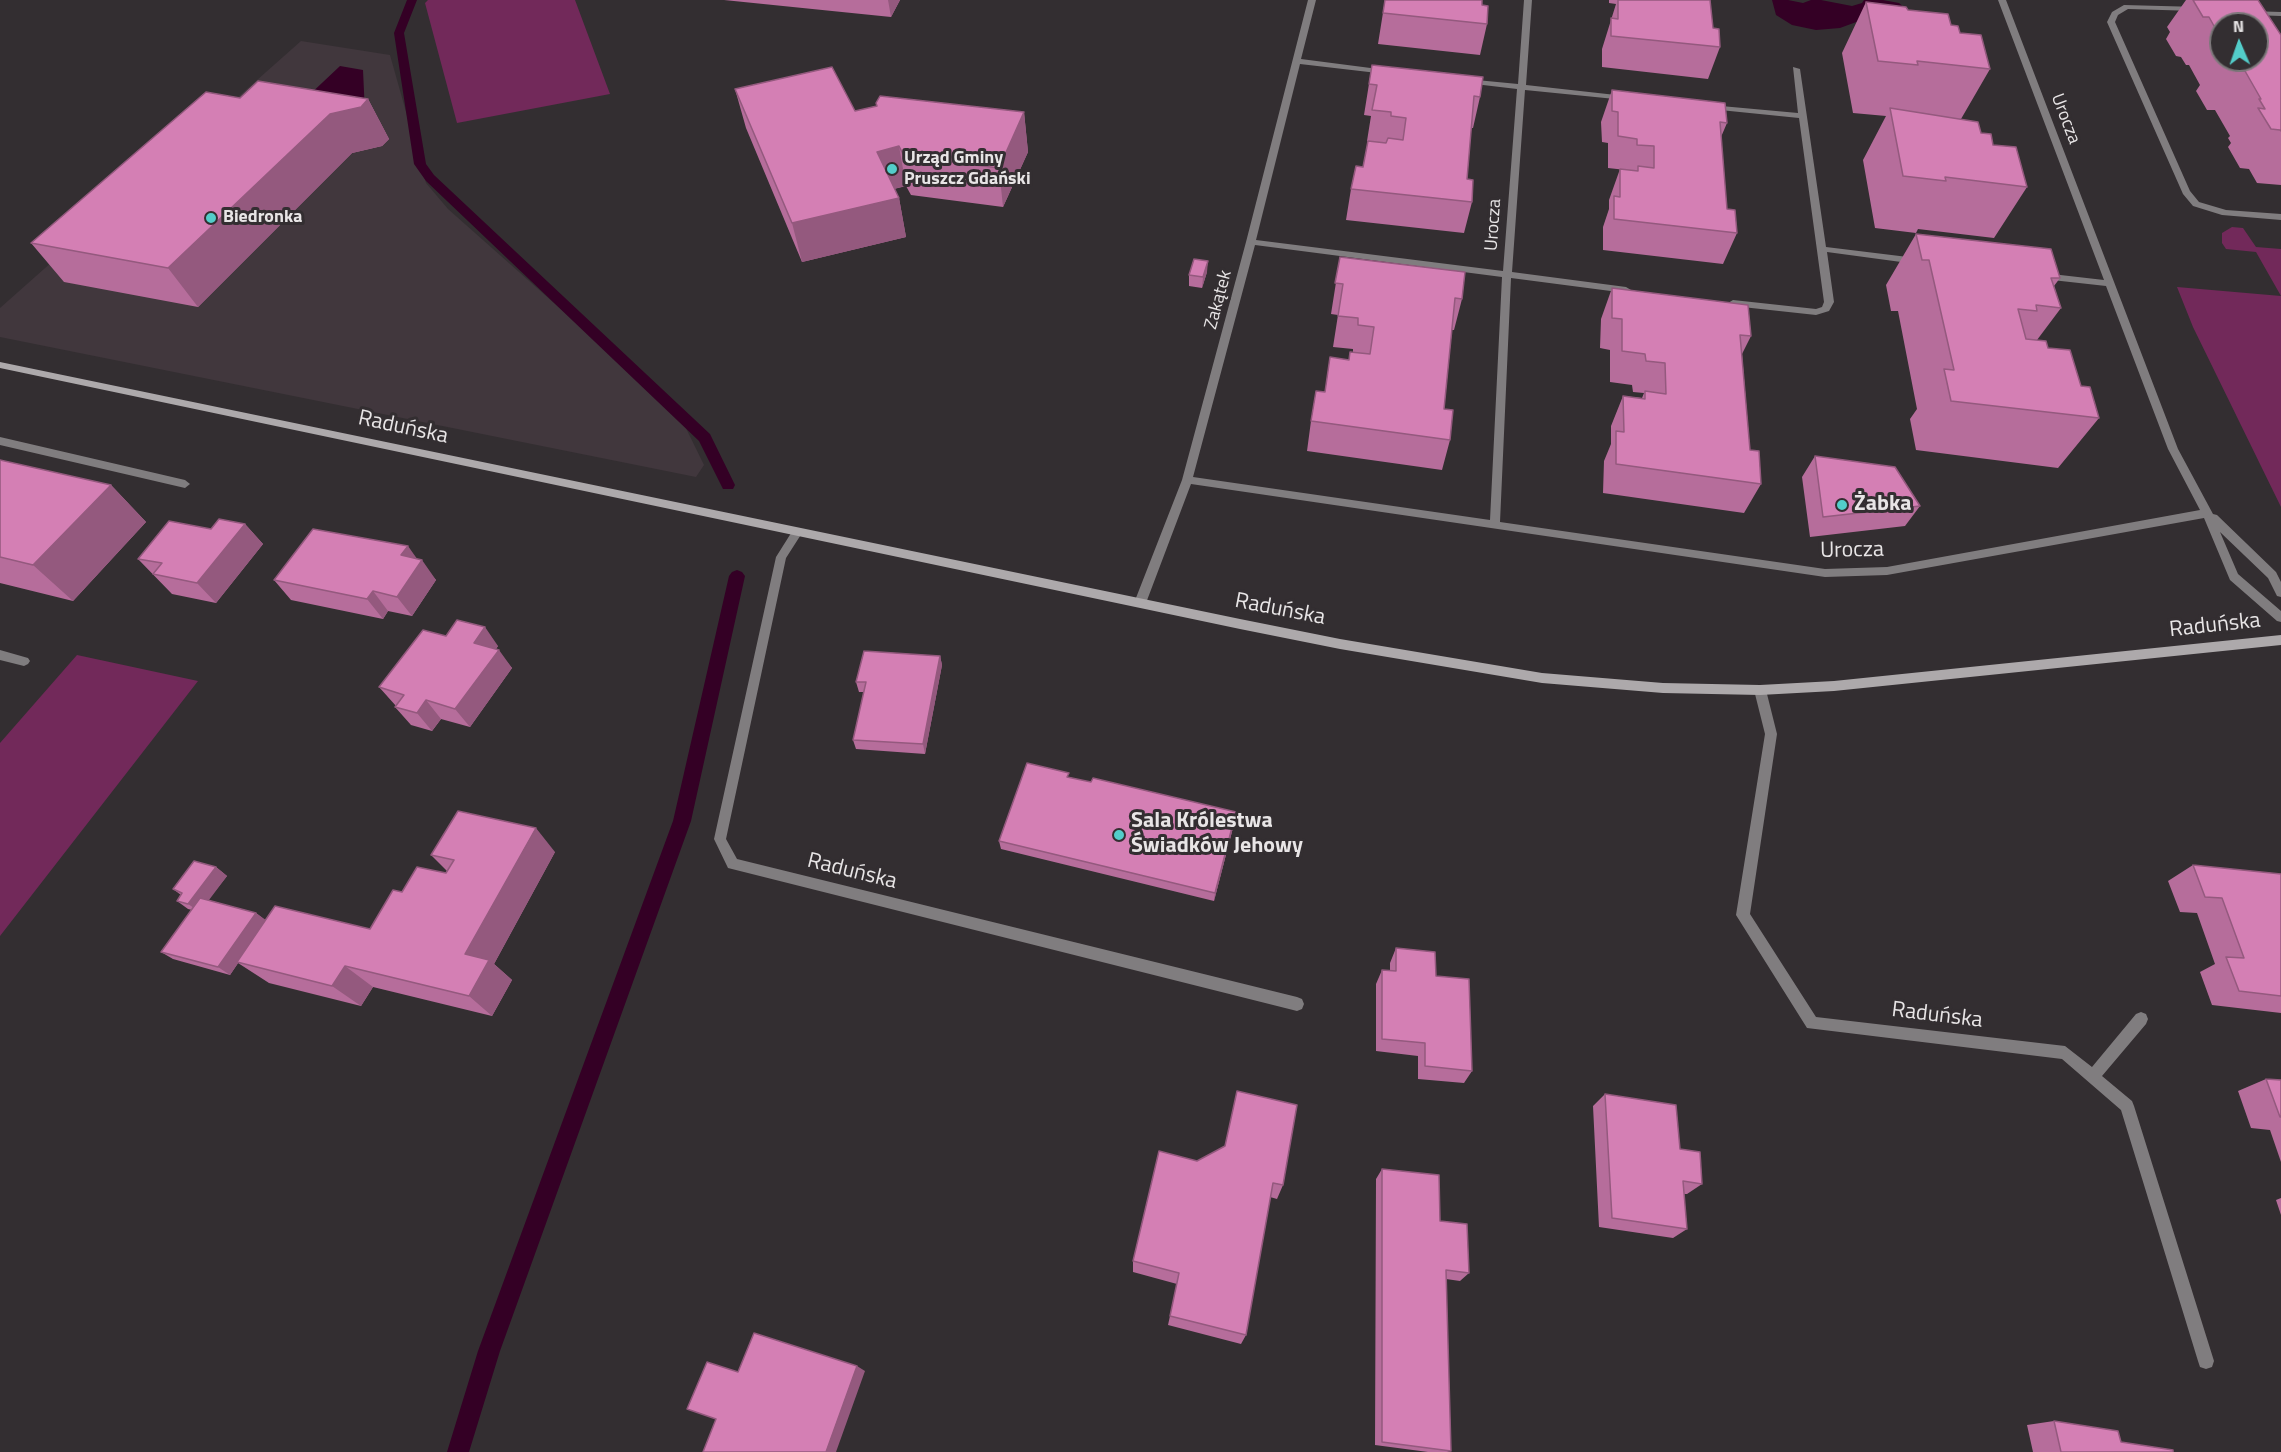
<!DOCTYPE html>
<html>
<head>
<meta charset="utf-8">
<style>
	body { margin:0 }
	#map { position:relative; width:2281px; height:1452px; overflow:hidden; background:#332e31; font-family:"Titillium Web",sans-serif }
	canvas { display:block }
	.north { position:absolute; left:2209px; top:12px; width:60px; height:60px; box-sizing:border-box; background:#332e31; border:2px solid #7b7779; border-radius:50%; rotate:358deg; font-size:16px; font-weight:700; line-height:24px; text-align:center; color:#e8e5e6 }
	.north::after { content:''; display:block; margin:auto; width:21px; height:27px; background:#53cdca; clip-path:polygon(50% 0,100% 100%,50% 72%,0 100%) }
</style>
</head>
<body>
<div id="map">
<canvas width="2281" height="1452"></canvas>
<div class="north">N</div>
</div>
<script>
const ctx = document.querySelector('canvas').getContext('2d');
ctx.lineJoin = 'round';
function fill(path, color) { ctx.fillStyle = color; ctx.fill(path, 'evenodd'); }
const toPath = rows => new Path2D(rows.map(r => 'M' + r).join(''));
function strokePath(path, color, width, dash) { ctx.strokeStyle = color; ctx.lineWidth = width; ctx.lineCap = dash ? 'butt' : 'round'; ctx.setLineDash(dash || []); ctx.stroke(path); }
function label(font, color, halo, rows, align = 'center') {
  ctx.font = font + ' "Titillium Web",sans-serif'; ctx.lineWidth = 6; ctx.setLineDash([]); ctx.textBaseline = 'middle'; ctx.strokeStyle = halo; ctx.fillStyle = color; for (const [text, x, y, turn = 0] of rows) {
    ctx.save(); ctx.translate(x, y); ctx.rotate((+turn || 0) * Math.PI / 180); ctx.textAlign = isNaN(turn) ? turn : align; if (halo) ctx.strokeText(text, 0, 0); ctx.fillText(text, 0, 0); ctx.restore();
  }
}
const built = toPath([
	[301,41,390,55,426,183,448,209,679,414,704,465,696,477,0,337,0,308]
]);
const green = toPath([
	[428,0,575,0,610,94,457,123,425,3],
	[2232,227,2243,228,2256,247,2281,249,2281,296,2256,252,2226,249,2222,243,2222,233],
	[2177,287,2281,296,2281,507,2193,327],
	[77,655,198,681,0,936,0,743]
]);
const water = toPath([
	[1772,0,1788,0,1803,3,1811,0,1821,0,1852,6,1862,3,1864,0,1883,0,1899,3,1908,11,1859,21,1840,28,1816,30,1792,25,1776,15],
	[340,66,363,70,365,113,288,115]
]);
const stream = toPath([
	[407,0,417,0,404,33,426,164,434,175,710,434,735,485,733,489,723,489,699,441,426,181,414,164,394,33,407,0],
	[737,570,742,572,745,576,691,821,500,1351,469,1452,447,1452,478,1351,673,821,729,576,732,572,737,570]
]);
const lane = toPath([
	[2124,5,2199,7,2199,11,2196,11,2128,9,2118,15,2115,22,2190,191,2199,202,2226,210,2281,214,2281,220,2222,215,2193,206,2183,194,2107,22,2112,12,2124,5],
	[2249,11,2281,12,2281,16,2252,15,2248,13,2249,11],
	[0,437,185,480,190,484,185,488,0,445,0,437],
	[0,650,28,658,30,661,28,664,24,666,0,660,0,650]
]);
const street = toPath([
	[1308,0,1316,0,1301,59,1386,70,1390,72,1386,74,1300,64,1256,240,1503,271,1517,89,1466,83,1462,81,1466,79,1518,84,1524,0,1532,0,1526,85,1625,96,1629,98,1625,100,1525,90,1512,272,1626,287,1631,290,1626,293,1511,278,1500,522,1825,569,1887,567,2200,510,2168,449,2106,286,2043,279,2038,276,2043,273,2104,280,1998,0,2006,0,2178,449,2213,514,2217,515,2276,572,2281,582,2281,597,2277,596,2268,578,2220,532,2238,574,2281,611,2281,622,2277,621,2230,580,2204,518,1887,575,1825,577,1191,484,1146,603,1140,607,1136,606,1134,603,1182,480,1246,242,1308,0],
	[1255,245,1502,277,1490,520,1193,477,1255,245],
	[1793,67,1800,69,1826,247,1916,258,1921,261,1916,264,1827,252,1834,302,1829,311,1816,315,1733,306,1728,303,1733,300,1816,309,1822,307,1824,302,1799,118,1710,109,1706,107,1710,105,1798,113,1793,67],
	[797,529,802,533,786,558,726,839,737,859,1297,997,1302,999,1304,1004,1302,1009,1297,1011,728,868,714,839,776,557,793,530,797,529],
	[1760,685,1764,687,1766,690,1777,734,1750,914,1816,1017,2065,1046,2092,1067,2136,1014,2141,1012,2146,1014,2148,1019,2146,1024,2102,1076,2132,1101,2134,1106,2214,1361,2212,1367,2206,1369,2200,1367,2198,1361,2121,1110,2062,1059,1807,1028,1736,915,1765,734,1754,690,1756,687,1760,685]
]);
const secondary = toPath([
	[0,362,1240,619,1340,639,1542,673,1663,683,1760,685,1834,681,2281,635,2281,645,1834,691,1760,695,1663,693,1542,683,1340,649,1240,629,0,368,0,362]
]);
const wall = toPath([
	[724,0,900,0,891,17],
	[1385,0,1482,5,1487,24,1480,55,1378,44],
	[1609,0,1710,0,1713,28,1720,47,1708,79,1602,67,1602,49,1616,4,1609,3],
	[2186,0,2258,0,2281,35,2281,185,2257,183,2249,169,2240,168,2228,147,2231,143,2228,138,2230,136,2215,110,2207,110,2196,91,2200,85,2189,65,2186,65,2181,57,2176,56,2166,39,2170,32,2167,27],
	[2221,24,2257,60,2221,60],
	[1866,2,1908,10,1951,25,1960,33,1990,69,1961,119,1981,133,1993,145,2027,187,1994,238,1918,229,1916,233,1875,228,1863,160,1886,116,1853,113,1842,53],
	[1372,65,1480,97,1473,128,1471,128,1467,179,1472,202,1464,233,1346,220,1351,189,1363,167,1368,141,1367,141,1371,116,1364,115],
	[735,89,855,111,876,106,876,103,1024,112,1028,152,1003,207,911,195,906,186,894,189,899,198,906,237,802,262,746,128],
	[1612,90,1727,123,1721,137,1727,209,1737,233,1723,264,1603,250,1603,227,1609,209,1609,200,1620,169,1626,170,1608,168,1608,143,1602,142,1601,122],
	[240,98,368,99,389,139,382,146,352,153,198,307,64,282,31,243],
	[1916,234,2060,278,2054,286,2061,308,2037,340,2048,348,2081,386,2099,418,2058,468,1916,450,1910,419,1917,409,1898,311,1891,311,1886,285],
	[1340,257,1462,299,1454,330,1452,330,1444,409,1450,440,1442,470,1307,451,1311,421,1325,392,1349,360,1353,352,1353,349,1333,347,1338,315,1331,314],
	[1207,272,1202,288,1189,286,1189,275],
	[1612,288,1751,336,1742,354,1750,450,1761,484,1744,513,1603,493,1604,461,1611,444,1611,426,1623,396,1642,398,1644,393,1633,392,1632,385,1610,382,1610,350,1600,348,1601,319],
	[1815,456,1920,506,1905,526,1810,537,1802,477],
	[0,460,111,485,146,522,73,601,0,583],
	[245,524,263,544,216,603,172,594,138,559,211,529],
	[417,559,436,580,412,616,388,611,383,619,291,600,274,580],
	[446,636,498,646,496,649,512,668,470,727,441,719,432,731,411,725,395,707,396,706,379,687],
	[940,656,942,665,925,754,856,749,853,740,864,692,859,692,856,682],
	[1069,777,1235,820,1214,901,1001,849,999,841],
	[555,852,494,964,512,980,492,1016,373,987,361,1006,269,983,238,963,230,975,173,959,161,952,192,910,188,909,177,901,181,895,173,889,216,867,227,876,208,900,256,913,265,920,370,929,402,892,446,873,447,871,431,855],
	[2193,865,2281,874,2281,1013,2212,1005,2200,972,2215,964,2197,913,2180,912,2168,881],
	[1396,948,1436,976,1472,1071,1464,1083,1418,1079,1418,1056,1376,1051,1376,984,1382,970,1390,970,1390,963],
	[2266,1079,2281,1080,2281,1162,2270,1130,2251,1128,2238,1091],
	[1605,1094,1680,1149,1702,1184,1687,1194,1684,1194,1687,1229,1673,1238,1599,1227,1593,1106],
	[1159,1151,1283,1185,1277,1199,1270,1197,1246,1335,1241,1344,1168,1325,1177,1284,1133,1272,1133,1261],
	[1382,1169,1440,1221,1469,1273,1460,1281,1446,1279,1451,1451,1447,1452,1428,1452,1375,1445,1376,1179],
	[2281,1198,2281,1215,2276,1200],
	[2054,1421,2121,1442,2173,1452,2033,1452,2027,1425]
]);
const shadedWall = toPath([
	[888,0,900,0,891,17],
	[368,99,389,139,382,146,352,153,198,307,168,268,330,114],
	[1024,112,1028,152,1003,207,999,168],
	[899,146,906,186,884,191,877,152],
	[899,198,906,237,802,262,792,223],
	[1208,261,1207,272,1202,288,1203,277],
	[111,485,146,522,73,601,33,565],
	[245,524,263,544,216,603,197,583],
	[408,546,420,563,422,560,436,580,412,616,397,597,401,555],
	[373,591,388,611,383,619,367,599],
	[485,627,498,646,487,662,474,643],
	[499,650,512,668,470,727,455,709],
	[940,656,942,665,925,754,923,744],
	[426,700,441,719,432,731,417,713],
	[1236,812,1235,820,1214,901,1215,893],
	[536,828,555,852,494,964,512,980,492,1016,469,996,465,954],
	[216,867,227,876,200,912,188,904],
	[256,913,267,921,230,975,218,967],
	[345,966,373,987,361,1006,332,986],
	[857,1366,865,1371,836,1452,826,1452]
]);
const building = toPath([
	[1385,0,1482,0,1482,5,1488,6,1487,24,1383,13,1385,0],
	[1618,0,1710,0,1713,28,1719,29,1720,47,1611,36,1611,18,1618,19,1618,0],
	[2193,0,2258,0,2281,35,2281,131,2280,130,2271,129,2258,108,2265,109,2259,99,2261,99,2245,71,2236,71,2229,60,2257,60,2257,24,2221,24,2221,33,2217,26,2214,26,2209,17,2203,17,2193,0],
	[1866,2,1906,7,1908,10,1948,14,1951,25,1958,26,1960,33,1981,35,1990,69,1917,61,1918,65,1878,61,1866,2],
	[1372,65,1483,77,1480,97,1474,96,1467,179,1473,180,1472,202,1351,189,1356,166,1363,167,1368,141,1386,143,1388,138,1403,140,1406,118,1391,116,1391,112,1372,110,1377,85,1369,84,1372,65],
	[832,67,855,111,877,106,876,103,880,96,1024,112,999,168,904,156,899,146,877,152,899,198,792,223,735,89,832,67],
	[258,81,368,99,361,107,330,114,168,268,31,243,206,92,240,98,258,81],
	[1612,90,1725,103,1727,123,1720,122,1727,209,1735,210,1737,233,1614,219,1614,196,1620,197,1620,169,1638,171,1638,166,1654,168,1654,146,1637,145,1637,139,1618,136,1618,112,1612,111,1612,90],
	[1890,108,1978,122,1981,133,1991,134,1993,145,2016,147,2027,187,1945,177,1946,181,1903,176,1890,108],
	[1916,234,2051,249,2060,278,2051,278,2061,308,2036,305,2037,311,2018,309,2026,339,2046,341,2048,348,2070,350,2081,386,2090,387,2099,418,1951,401,1944,369,1954,370,1929,260,1922,260,1916,234],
	[1340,257,1465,272,1462,299,1455,298,1444,409,1453,410,1450,440,1311,421,1316,391,1325,392,1330,357,1349,360,1350,352,1370,354,1374,327,1358,325,1358,318,1338,316,1343,284,1335,283,1340,257],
	[1194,259,1208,261,1203,277,1189,275,1194,259],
	[1612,288,1748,305,1751,336,1740,335,1750,450,1759,451,1761,484,1616,464,1616,431,1624,432,1623,396,1645,399,1645,391,1666,394,1665,363,1646,361,1645,354,1622,351,1622,319,1612,318,1612,288],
	[1815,456,1895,467,1920,506,1823,517,1815,456],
	[0,460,111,485,33,565,0,557,0,460],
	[219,519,245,524,197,583,153,574,162,563,138,559,169,521,211,529,219,519],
	[313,529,408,546,401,555,422,560,397,597,373,591,367,599,274,580,313,529],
	[457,620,485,627,474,643,499,650,455,709,426,700,417,713,395,707,404,695,379,687,423,630,446,636,457,620],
	[864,651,940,656,923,744,853,740,866,682,856,682,864,651],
	[1027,763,1069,773,1067,777,1091,782,1093,778,1236,812,1215,893,999,841,1027,763],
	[458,811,536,828,465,954,489,960,469,996,345,966,332,986,237,962,275,906,370,929,393,890,402,892,417,867,446,873,454,860,431,855,458,811],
	[194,861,216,867,188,904,177,901,182,893,173,889,194,861],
	[2193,865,2281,874,2281,996,2239,991,2226,957,2244,958,2222,898,2205,897,2193,865],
	[200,898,256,913,218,967,161,952,200,898],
	[1396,948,1435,952,1436,976,1469,979,1472,1071,1425,1066,1425,1043,1382,1039,1382,970,1396,971,1396,948],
	[2266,1079,2281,1080,2281,1117,2280,1117,2266,1079],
	[1237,1091,1297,1105,1283,1185,1273,1183,1246,1335,1170,1316,1179,1273,1133,1261,1159,1151,1197,1161,1225,1146,1237,1091],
	[1605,1094,1676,1105,1680,1149,1700,1152,1702,1184,1683,1181,1687,1229,1612,1218,1605,1094],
	[1382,1169,1439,1175,1440,1221,1467,1224,1469,1273,1446,1270,1451,1451,1382,1442,1382,1169],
	[754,1333,857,1366,826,1452,703,1452,716,1419,687,1409,707,1362,738,1372,754,1333],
	[2054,1421,2118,1431,2121,1442,2173,1450,2173,1452,2061,1452,2054,1421]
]);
const markers = [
	[892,169,6,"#53cdca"],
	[211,218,6,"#53cdca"],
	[1842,505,6,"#53cdca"],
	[1119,835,6,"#53cdca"]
];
const farStreetnames = [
	["Urocza",2065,119,69],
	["Urocza",1494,225,-86],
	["Zakątek",1219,300,-75]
];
const farPoinames = [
	["Urząd Gminy",904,159],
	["Pruszcz Gdański",904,180],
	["Biedronka",223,218]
];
const streetNames = [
	["Raduńska",403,428,12],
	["Urocza",1852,551,-1],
	["Raduńska",1280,610,11],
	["Raduńska",2215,626,-6],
	["Raduńska",852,872,14],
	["Raduńska",1937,1016,7]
];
const poiNames = [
	["Żabka",1854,505],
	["Sala Królestwa",1131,822],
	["Świadków Jehowy",1131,847]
];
fill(built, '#41373d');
fill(green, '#72295a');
fill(water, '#340025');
fill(stream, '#340025');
fill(lane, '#807d7f');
fill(street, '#807d7f');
fill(secondary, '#ada9ab');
fill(wall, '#b66d9b');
fill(shadedWall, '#94597e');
fill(building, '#d47fb4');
strokePath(building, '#94597e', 1.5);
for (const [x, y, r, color] of markers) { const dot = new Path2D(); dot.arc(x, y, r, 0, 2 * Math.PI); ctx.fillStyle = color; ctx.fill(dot); strokePath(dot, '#332e31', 2); }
label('18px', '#e8e5e6', '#332e31', farStreetnames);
label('bold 18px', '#e8e5e6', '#332e31', farPoinames, 'left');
label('22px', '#e8e5e6', '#332e31', streetNames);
label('bold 22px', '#e8e5e6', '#332e31', poiNames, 'left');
</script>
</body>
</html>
